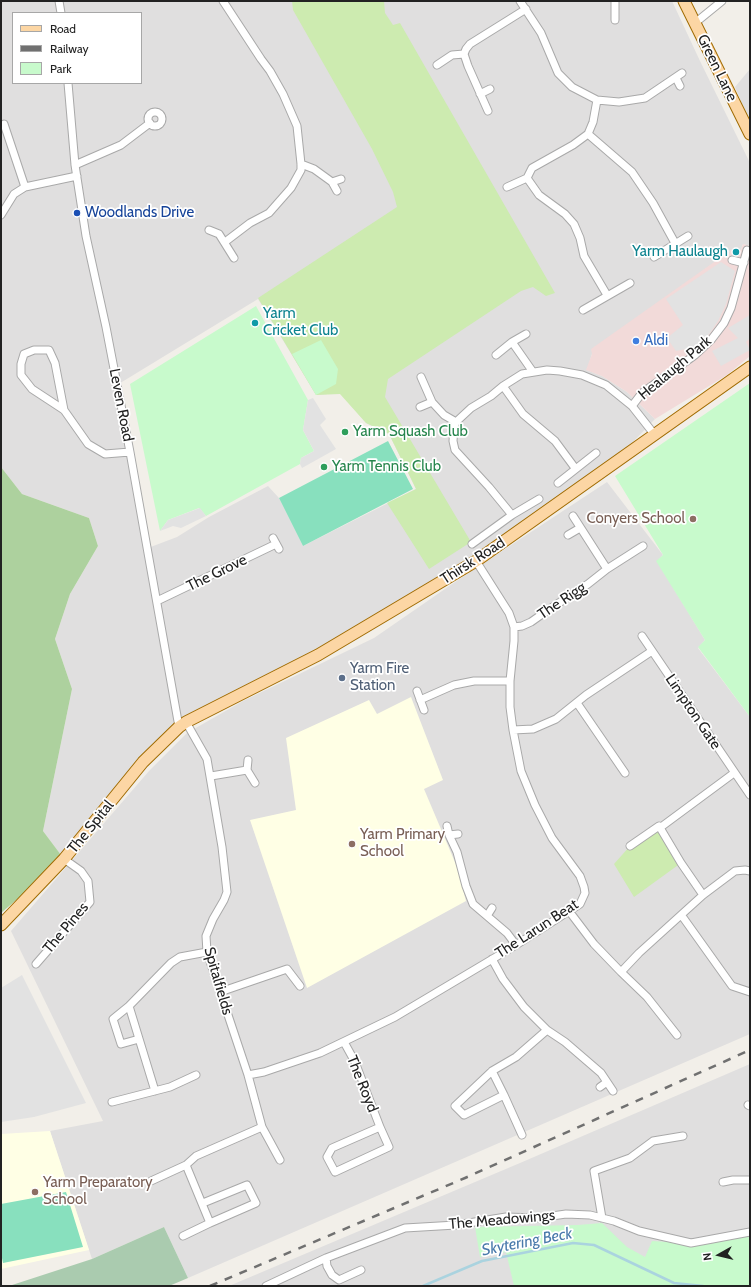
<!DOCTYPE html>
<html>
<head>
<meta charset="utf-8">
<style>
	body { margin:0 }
	#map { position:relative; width:751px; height:1287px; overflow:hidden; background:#f2efe9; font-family:Cabin,sans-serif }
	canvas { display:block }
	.frame { position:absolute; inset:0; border:2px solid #222; pointer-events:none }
	.legend { position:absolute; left:12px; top:12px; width:130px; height:72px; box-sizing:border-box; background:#fff; border:1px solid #a7a7a7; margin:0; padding:5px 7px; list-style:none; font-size:12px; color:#222 }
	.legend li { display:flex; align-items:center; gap:8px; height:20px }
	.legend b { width:20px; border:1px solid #a7a7a7 }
	.north { position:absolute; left:699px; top:1235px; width:40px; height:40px; -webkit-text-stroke:3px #fff; paint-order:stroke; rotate:262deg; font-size:11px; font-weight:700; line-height:16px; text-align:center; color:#222 }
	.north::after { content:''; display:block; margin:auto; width:14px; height:18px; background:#222; clip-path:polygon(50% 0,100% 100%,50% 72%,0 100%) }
</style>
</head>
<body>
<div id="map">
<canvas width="751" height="1287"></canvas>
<div class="frame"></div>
<ul class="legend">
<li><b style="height:5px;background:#fcd6a4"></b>Road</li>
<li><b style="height:5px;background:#707070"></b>Railway</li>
<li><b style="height:11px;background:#c8facc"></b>Park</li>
</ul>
<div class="north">N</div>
</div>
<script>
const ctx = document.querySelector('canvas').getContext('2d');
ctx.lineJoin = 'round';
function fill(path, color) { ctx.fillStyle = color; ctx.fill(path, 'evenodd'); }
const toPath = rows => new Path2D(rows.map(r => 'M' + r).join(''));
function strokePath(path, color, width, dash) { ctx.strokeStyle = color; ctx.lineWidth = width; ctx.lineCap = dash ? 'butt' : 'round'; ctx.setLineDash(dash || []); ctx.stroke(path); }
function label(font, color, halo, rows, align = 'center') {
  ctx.font = font + ' Cabin,sans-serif'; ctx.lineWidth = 3.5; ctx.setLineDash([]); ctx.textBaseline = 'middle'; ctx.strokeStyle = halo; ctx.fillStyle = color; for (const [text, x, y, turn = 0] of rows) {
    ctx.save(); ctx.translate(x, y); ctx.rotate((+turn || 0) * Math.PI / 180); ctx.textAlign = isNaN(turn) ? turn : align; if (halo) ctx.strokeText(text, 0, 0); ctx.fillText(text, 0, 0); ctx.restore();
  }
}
const residential = toPath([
	[1,1,672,1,700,61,750,163,750,246,743,244,741,250,734,248,592,354,587,370,602,376,627,392,655,419,607,469,476,561,179,727,64,859,43,831,72,689,55,639,70,594,98,546,89,518,22,494,1,467],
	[13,13,141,13,141,83,13,83],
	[258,299,316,395,340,393,366,423,389,434,416,489,303,546,279,498,268,486,209,517,177,537,148,548,117,385],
	[750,69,750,123,735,87],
	[607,482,663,555,657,561,705,640,698,648,750,717,750,1034,188,1278,164,1227,92,1259,50,1131,103,1121,11,931,149,771,187,733,243,701,374,638,458,580],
	[750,1064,750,1286,229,1286,520,1163]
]);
const commercial = toPath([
	[743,244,750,246,750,356,727,375,655,419,627,392,602,376,586,370,592,354,591,349,734,248,741,250]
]);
const education = toPath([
	[411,697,443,780,424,789,457,867,466,901,307,988,250,820,296,810,286,738,369,700,377,714],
	[50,1131,89,1250,1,1269,1,1134]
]);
const grass = toPath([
	[292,1,384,1,385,13,393,25,400,23,555,293,546,296,533,287,521,291,388,379,385,397,471,542,429,569,387,503,416,489,389,434,366,423,340,394,316,395,258,298,397,207,393,192,372,149,293,10],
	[659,826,681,863,634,897,614,864,630,846]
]);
const forest = toPath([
	[1,467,22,494,89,518,98,546,70,594,55,639,72,689,43,831,64,859,1,913]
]);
const cemetery = toPath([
	[164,1227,188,1278,169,1286,9,1286,92,1259]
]);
const park = toPath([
	[256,306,308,400,303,430,314,451,301,458,300,464,206,516,199,508,168,520,160,531,130,384],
	[321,340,338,369,336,384,316,395,292,354],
	[750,383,750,717,698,647,705,640,656,561,663,555,615,476],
	[602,1223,627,1247,645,1257,652,1241,685,1243,750,1234,750,1286,514,1286,506,1252,480,1257,475,1227,578,1225]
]);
const pitch = toPath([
	[388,441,413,489,303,546,279,498],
	[66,1192,83,1247,3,1263,1,1253,1,1204]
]);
const parking = toPath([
	[721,262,735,271,726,304,718,321,710,333,696,347,676,351,667,338,683,325,666,299],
	[750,315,750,338,746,342,750,350,721,366,712,351,738,338,728,328],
	[313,398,326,419,320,425,336,449,302,468,300,464,301,458,314,451,303,430,308,400],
	[200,508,206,516,181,528,173,526,160,531,168,520],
	[22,975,86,1103,34,1117,1,1122,1,988]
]);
const stream = toPath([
	[423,1286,482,1261,573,1243,594,1245,674,1283,703,1286]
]);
const minor = toPath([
	[59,1,61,13],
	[223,1,261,59,270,71,283,94,297,126,301,164,301,170,291,188,269,213,250,223,225,242],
	[520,1,541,33,558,73,572,87,597,100,619,102,645,98,682,73],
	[615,20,615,1],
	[695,23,722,1],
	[437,65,452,55,464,54],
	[676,78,680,86],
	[68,83,75,165,86,236,106,327,130,452,179,727],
	[480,94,490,89],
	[597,100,593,122,588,134,573,145,532,168,527,178,539,195,565,214,574,224,580,238,584,256,607,295],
	[488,111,468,66,464,54,466,49,470,44,526,9],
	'148 119a7 7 0 1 1 14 0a7 7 0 1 1-14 0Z',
	[4,124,25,187],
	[588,134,632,172,653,203,675,243],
	[301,164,314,169,332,182],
	[75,165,121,145,150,123],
	[507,187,527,178],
	[337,191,332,182,341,179],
	[1,215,14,194,25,187,77,176],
	[209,230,219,234,234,258],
	[654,257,688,236],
	[732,260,744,263],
	[583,310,630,283],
	[512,342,533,372],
	[496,355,512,342,526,334],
	[421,377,432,402,444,415,456,422],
	[503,386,523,414,555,441,575,468],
	[632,406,642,393,695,355,711,340,724,323,731,308,747,250],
	[420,407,432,402],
	[64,410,55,363,49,350,34,350,24,354,21,364,21,375,32,389,64,410,88,444,105,454,130,452],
	[558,483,596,453],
	[512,515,489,487,455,450,453,441,454,427,456,422,471,408,491,396,503,386,522,374,547,370,560,371,582,375,606,385,632,406,654,434],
	[573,516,607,569],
	[568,535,580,528],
	[273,538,279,549],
	[472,544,512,515,539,499],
	[157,601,276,544],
	[514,627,522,626,531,622,548,610,588,584,607,569,643,546],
	[642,636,750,795],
	[417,691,424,710],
	[420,700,454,685,474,681,510,681],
	[577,703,625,773],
	[186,722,207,759,222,847,227,892,224,900,213,919,206,936,207,952,248,1075,262,1127,280,1160],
	[513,730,533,729,556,719,586,695,652,651],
	[248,760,247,770,255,783],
	[211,776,247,770],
	[447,826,449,835,457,852,466,886,473,904,507,933,516,945],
	[659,826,681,863,703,895],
	[449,835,458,834],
	[630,846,659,826,661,827,734,773],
	[569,911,594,944,621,972,647,997,677,1035],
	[487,916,492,908],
	[682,916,732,986,750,992],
	[492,959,503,979,524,1007,547,1030,565,1042,601,1073,613,1091],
	[36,964,90,902,88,881,81,871,64,859],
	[621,972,639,953,703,895,735,871,745,870,750,871],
	[220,992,287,969,300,986],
	[129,1006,155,1091],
	[139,1039,121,1044,113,1019,129,1006,171,963,180,957,207,952],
	[344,1042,355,1062,380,1127,389,1147,335,1172,327,1157,332,1148,380,1127],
	[492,1071,504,1095,464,1115,455,1106,492,1071,516,1057,547,1030],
	[248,1075,264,1072,320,1053,395,1017,516,945,580,904,585,893,584,887,580,876,552,838,535,805,521,771,513,730,510,707,510,681,514,641,514,627,509,613,476,561],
	[600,1087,607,1082],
	[504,1095,522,1135],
	[112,1102,170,1087,196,1075],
	[748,1105,750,1106],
	[151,1181,186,1165],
	[723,1182,733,1180,750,1180],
	[203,1203,247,1185,256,1203,210,1223,186,1165,196,1156,262,1127],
	[602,1218,594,1171,630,1158,653,1141,683,1136],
	[183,1236,210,1223],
	[326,1258,327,1266,332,1275,339,1280,361,1270],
	[266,1286,326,1258,405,1228,456,1225,506,1217,538,1218,566,1214,590,1215,614,1221,639,1231,691,1243,750,1232]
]);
const primary = toPath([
	[684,1,750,134],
	[1,925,64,859,143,762,179,727,186,722,318,655,476,561,750,367]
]);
const rail = toPath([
	[210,1286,465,1178,750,1050]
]);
const markers = [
	[77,213,4,"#1a4fb4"],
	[736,252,4,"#0f9aa8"],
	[255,323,4,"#0f9aa8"],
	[636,341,4,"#3f7fe0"],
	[345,432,4,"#2e9e5b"],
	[324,467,4,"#2e9e5b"],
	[693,519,4,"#8d6e63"],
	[342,678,4,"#5c6f8a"],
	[352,844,4,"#8d6e63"],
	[35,1192,4,"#8d6e63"]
];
const streetNames = [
	["Green Lane",717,68,64],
	["Healaugh Park",675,368,-40],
	["Leven Road",121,405,79],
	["Thirsk Road",473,561,-33],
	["The Grove",217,573,-26],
	["The Rigg",562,601,-34],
	["Limpton Gate",693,712,56],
	["The Spital",91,827,-51],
	["The Pines",66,928,-50],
	["The Larun Beat",537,929,-33],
	["Spitalfields",218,981,74],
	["The Royd",362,1084,68],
	["The Meadowings",502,1220,-5]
];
const transitNames = [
	["Woodlands Drive",85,213]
];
const cultureNames = [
	["Yarm Haulaugh",728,252],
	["Yarm",263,314,"left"],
	["Cricket Club",263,331,"left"]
];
const shopNames = [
	["Aldi",644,341]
];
const leisureNames = [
	["Yarm Squash Club",353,432],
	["Yarm Tennis Club",332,467]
];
const educationNames = [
	["Conyers School",685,519,"right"],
	["Yarm Primary",360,835],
	["School",360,852],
	["Yarm Preparatory",43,1183],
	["School",43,1200]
];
const serviceNames = [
	["Yarm Fire",350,669],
	["Station",350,686]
];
const waterNames = [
	["Skytering Beck",527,1242,-11]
];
fill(residential, '#e0dfdf');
fill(commercial, '#f2dad9');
fill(education, '#ffffe5');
fill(grass, '#cdebb0');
fill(forest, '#add19e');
fill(cemetery, '#aacbaf');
fill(park, '#c8facc');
fill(pitch, '#88e0be');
fill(parking, '#e2e2e2');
strokePath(stream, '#aad3df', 2.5);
strokePath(minor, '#a9a9a9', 9);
strokePath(primary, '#a06b00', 13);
strokePath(minor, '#fff', 7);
strokePath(primary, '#fcd6a4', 11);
strokePath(rail, '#707070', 2.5, [8, 8]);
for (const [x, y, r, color] of markers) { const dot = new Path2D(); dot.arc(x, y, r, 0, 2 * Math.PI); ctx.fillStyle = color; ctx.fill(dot); strokePath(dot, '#fff', 1.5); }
label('15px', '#222', '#fff', streetNames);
label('15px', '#164399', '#fff', transitNames, 'left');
label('15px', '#0d838f', '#fff', cultureNames, 'right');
label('15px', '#366cbe', '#fff', shopNames, 'left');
label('15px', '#27864d', '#fff', leisureNames, 'left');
label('15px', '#785e54', '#fff', educationNames, 'left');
label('15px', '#4e5e75', '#fff', serviceNames, 'left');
label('italic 16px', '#4a7aab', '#fff', waterNames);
</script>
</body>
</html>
